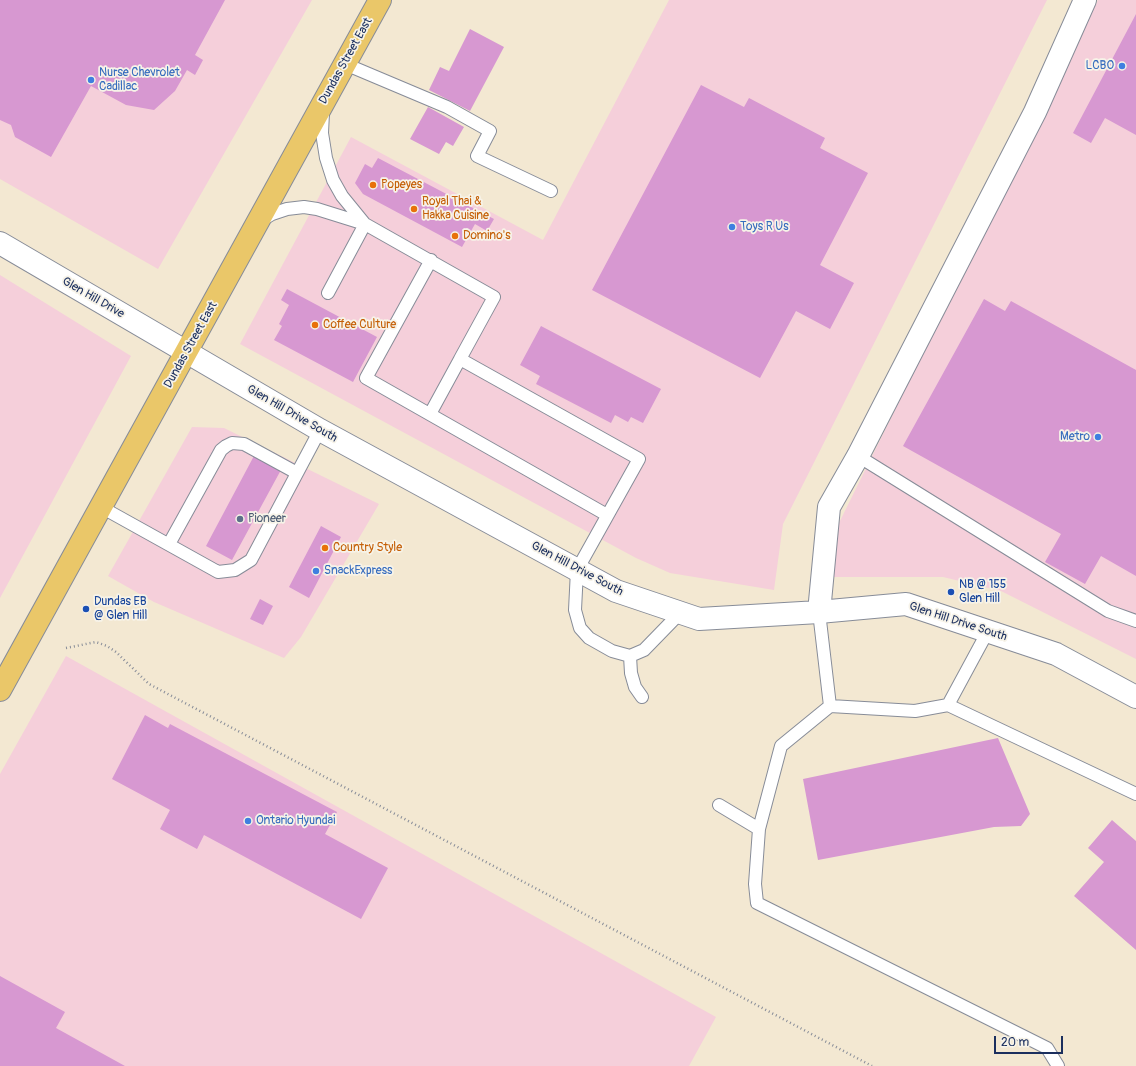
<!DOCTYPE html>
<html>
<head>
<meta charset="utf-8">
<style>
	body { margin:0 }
	#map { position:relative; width:1136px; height:1066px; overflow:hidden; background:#f3e8d2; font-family:Pangolin,sans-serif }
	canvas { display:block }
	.scale { position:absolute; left:994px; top:1036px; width:69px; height:18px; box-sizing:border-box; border:2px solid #1b2f5e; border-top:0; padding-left:5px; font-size:12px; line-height:14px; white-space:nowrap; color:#1b2f5e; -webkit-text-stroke:3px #f7f3e8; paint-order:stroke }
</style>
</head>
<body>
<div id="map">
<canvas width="1136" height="1066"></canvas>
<div class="scale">20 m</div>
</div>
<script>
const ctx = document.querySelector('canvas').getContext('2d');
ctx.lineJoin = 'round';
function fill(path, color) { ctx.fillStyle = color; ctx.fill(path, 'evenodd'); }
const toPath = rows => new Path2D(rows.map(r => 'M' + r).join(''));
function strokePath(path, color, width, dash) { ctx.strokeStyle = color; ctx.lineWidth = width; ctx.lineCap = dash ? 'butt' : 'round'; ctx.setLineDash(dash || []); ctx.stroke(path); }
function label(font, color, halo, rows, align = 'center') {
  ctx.font = font + ' Pangolin,sans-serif'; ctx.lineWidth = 3.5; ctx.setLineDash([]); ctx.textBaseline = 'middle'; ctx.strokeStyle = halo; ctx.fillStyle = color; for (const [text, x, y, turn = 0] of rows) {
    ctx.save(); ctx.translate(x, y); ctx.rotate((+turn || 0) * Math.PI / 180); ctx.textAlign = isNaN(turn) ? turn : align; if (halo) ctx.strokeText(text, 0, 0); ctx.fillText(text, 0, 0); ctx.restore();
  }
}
const built = toPath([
	[0,0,312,0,158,269,0,179],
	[669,0,1047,0,783,524,774,590,670,573,636,558,240,344,351,137,543,240],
	[1098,0,1136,0,1136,659,1001,591,943,577,827,577,837,527],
	[0,275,131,356,0,598],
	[192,427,224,428,379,504,301,637,284,658,154,602,108,576],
	[66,656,716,1017,689,1066,0,1066,0,774]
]);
const building = toPath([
	[0,0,225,0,195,55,203,60,195,75,187,70,175,91,154,110,126,105,91,86,51,157,15,137,11,125,0,120],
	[1136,14,1136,135,1105,118,1091,143,1073,133],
	[470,29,504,47,470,111,429,90,440,67,449,71],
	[701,85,744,107,749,98,825,138,820,148,868,173,820,265,854,283,830,329,796,311,760,378,592,290],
	[428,107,464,127,453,146,446,142,439,154,410,139],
	[378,158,494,219,487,231,475,224,462,247,363,194,355,183,365,164,372,168],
	[287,289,377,337,353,382,274,340,282,326,279,324,289,305,281,300],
	[984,299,1005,311,1011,301,1136,370,1136,576,1101,556,1085,584,1045,562,1061,534,903,446],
	[541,326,661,389,643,423,631,417,628,422,615,415,611,423,536,384,540,376,520,365],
	[255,454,282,468,232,560,206,546],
	[321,526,341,537,309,598,289,587],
	[260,599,273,606,263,625,250,619],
	[145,715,168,728,170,724,337,812,325,834,388,868,361,919,204,835,197,849,160,829,170,810,112,779],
	[998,738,1030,814,1021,826,994,827,818,860,803,779],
	[1112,820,1136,841,1136,950,1074,896,1104,862,1088,848],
	[0,976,65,1012,56,1028,125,1066,0,1066]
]);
const path = toPath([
	[66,648,96,642,107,646,116,652,149,684,872,1066]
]);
const service = toPath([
	[345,64,447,107,490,131,477,156,551,191],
	[323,113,322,133,326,158,333,180,342,196,364,223],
	[262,220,272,214,287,209,304,207,317,209,365,224,494,297,460,359,639,459,577,570,575,610,580,628,589,638,612,651,630,656,644,650,680,613],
	[431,260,366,378,607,515],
	[328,293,365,224],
	[430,414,460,359],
	[858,456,1108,611,1136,621],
	[101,507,218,572,235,570,251,560,320,430],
	[169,544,221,450,226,446,232,443,244,444,297,473],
	[819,612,830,706],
	[988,631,948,705,915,711,830,706,781,746,759,829,755,884,757,903,1047,1048,1058,1066],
	[630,656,631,673,635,687,642,697],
	[948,705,1136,794],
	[719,805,759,829]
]);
const minor = toPath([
	[0,243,320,430,616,591,699,619,819,612,906,604,1056,654,1136,697],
	[819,612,829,507,858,456,1035,112,1085,0]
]);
const primary = toPath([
	[0,690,380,0]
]);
const markers = [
	[1122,66,4,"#3f7fe0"],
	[91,80,4,"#3f7fe0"],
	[373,185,4,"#e8710a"],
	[414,209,4,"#e8710a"],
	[732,227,4,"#3f7fe0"],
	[455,236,4,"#e8710a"],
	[315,325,4,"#e8710a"],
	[1098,437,4,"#3f7fe0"],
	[240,519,4,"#5c6f8a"],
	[325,548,4,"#e8710a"],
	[316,571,4,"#3f7fe0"],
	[951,592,4,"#1a4fb4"],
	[86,609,4,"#1a4fb4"],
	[248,821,4,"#3f7fe0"]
];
const streetNames = [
	["Dundas Street East",346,61,-61],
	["Glen Hill Drive",93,298,30],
	["Dundas Street East",191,345,-61],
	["Glen Hill Drive South",292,414,30],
	["Glen Hill Drive South",577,569,28],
	["Glen Hill Drive South",958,622,18]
];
const shopNames = [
	["LCBO",1114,66,"right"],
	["Nurse Chevrolet",99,73],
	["Cadillac",99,87],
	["Toys R Us",740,227],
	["Metro",1090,437,"right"],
	["SnackExpress",324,571],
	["Ontario Hyundai",256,821]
];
const foodNames = [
	["Popeyes",381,185],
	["Royal Thai &",422,202],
	["Hakka Cuisine",422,216],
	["Domino's",463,236],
	["Coffee Culture",323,325],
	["Country Style",333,548]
];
const serviceNames = [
	["Pioneer",248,519]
];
const transitNames = [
	["NB @ 155",959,585],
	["Glen Hill",959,599],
	["Dundas EB",94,602],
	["@ Glen Hill",94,616]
];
fill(built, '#f5cfda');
fill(building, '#d798d1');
strokePath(service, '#878c98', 14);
strokePath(minor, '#878c98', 24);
strokePath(primary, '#878c98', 24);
strokePath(path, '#878c98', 2.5, [1, 3]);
strokePath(service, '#fff', 12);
strokePath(minor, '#fff', 22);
strokePath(primary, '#eac769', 22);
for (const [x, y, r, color] of markers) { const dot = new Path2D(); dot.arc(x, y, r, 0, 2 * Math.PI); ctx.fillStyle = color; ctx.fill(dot); strokePath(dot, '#f7f3e8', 1.5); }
label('12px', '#1b2f5e', '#f7f3e8', streetNames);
label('12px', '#366cbe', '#f7f3e8', shopNames, 'left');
label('12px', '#c56008', '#f7f3e8', foodNames, 'left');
label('12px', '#4e5e75', '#f7f3e8', serviceNames, 'left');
label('12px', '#164399', '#f7f3e8', transitNames, 'left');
</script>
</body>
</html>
